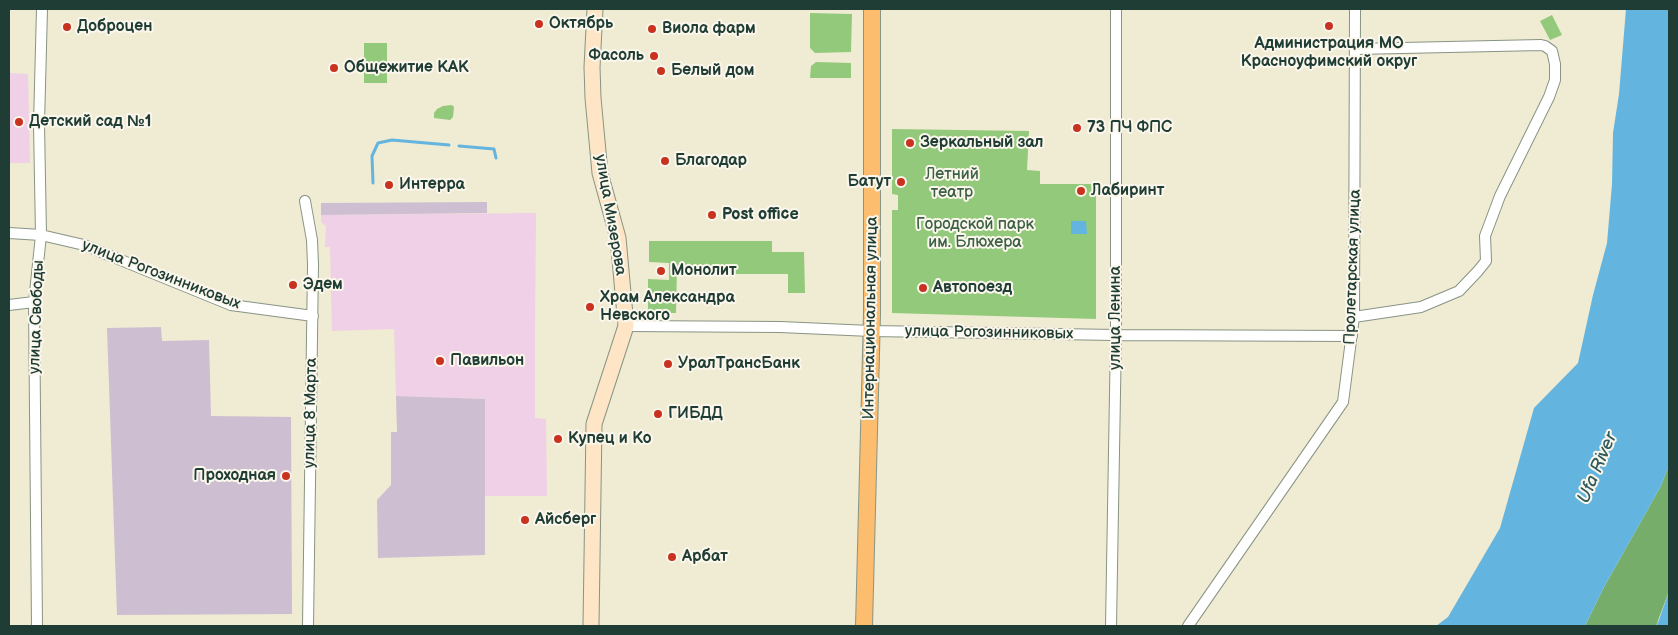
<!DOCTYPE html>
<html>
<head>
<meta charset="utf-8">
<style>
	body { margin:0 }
	#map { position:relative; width:1678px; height:635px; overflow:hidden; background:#f0ebd3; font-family:"Balsamiq Sans",sans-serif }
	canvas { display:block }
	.frame { position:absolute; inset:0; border:10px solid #1f3d34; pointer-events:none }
</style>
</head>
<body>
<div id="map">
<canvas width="1678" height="635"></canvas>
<div class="frame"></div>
</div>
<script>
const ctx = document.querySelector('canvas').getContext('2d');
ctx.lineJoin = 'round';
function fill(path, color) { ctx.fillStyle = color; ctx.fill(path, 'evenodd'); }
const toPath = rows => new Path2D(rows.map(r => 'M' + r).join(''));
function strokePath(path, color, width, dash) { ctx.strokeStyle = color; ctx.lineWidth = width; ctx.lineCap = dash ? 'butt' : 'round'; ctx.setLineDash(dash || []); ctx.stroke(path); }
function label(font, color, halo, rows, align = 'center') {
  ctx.font = font + ' "Balsamiq Sans",sans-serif'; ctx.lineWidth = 4; ctx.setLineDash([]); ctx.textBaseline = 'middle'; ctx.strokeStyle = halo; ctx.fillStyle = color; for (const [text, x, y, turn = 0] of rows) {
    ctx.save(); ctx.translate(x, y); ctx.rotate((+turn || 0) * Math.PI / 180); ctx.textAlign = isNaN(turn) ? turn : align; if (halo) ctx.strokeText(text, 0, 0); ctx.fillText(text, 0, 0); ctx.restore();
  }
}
const built = toPath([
	[9,73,28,74,30,163,9,163],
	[536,213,535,328,535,418,546,419,547,496,484,496,485,399,396,396,394,329,332,331,330,247,325,247,326,226,321,222,321,215]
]);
const industrial = toPath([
	[487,202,487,213,321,215,321,203],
	[161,327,162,341,209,340,211,416,291,417,292,614,117,615,107,328],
	[396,396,485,399,485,555,378,558,377,500,391,485,391,432,397,432]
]);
const green = toPath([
	[810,13,852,14,851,52,815,53,810,48],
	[1552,15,1562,35,1550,40,1540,21],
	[364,43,387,43,387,83,364,83],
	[816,62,851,63,851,78,810,78,811,66],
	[452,105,454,107,453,117,450,120,434,118,434,113,437,109,443,106],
	[892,129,1029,131,1027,170,1040,171,1040,184,1096,184,1096,319,892,313,892,210,898,210,898,195,892,194],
	[649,241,772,241,772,252,804,252,805,293,788,293,788,274,714,274,714,267,677,267,676,313,648,313,648,279,669,280,669,263,649,262]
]);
const forest = toPath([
	[1669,468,1669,591,1656,626,1585,626,1604,587,1661,486,1667,470]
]);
const water = toPath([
	[1626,9,1669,9,1669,468,1667,470,1661,486,1604,587,1585,626,1436,626,1448,617,1500,528,1534,408,1578,363,1593,295,1607,243,1612,184,1613,133,1619,94],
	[1071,221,1086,221,1087,234,1071,234],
	[1669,591,1669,626,1656,626,1659,620]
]);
const stream = toPath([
	[459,146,494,149,496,158],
	[373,183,372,156,378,143,392,140,449,145]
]);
const street = toPath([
	[305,201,312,240,313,265,308,626],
	[9,233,41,235,84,245,231,305,313,316],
	[9,305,34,302],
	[1354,317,1421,307,1459,291,1478,271,1486,261,1485,236,1500,196,1549,97,1555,80,1555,64,1552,51,1545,46,1541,45,1356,49],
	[626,326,780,327,871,331,1116,335,1352,336],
	[37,626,34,302,41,235,39,124,42,9],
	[1111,626,1116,335,1116,9],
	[1188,626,1343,402,1354,317,1355,9]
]);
const secondary = toPath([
	[591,626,594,424,626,326,618,238,600,173,593,98,592,67,595,9]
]);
const primary = toPath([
	[864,626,872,314,872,9]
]);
const markers = [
	[539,24,5,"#c8321e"],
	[1329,26,5,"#c8321e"],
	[67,27,5,"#c8321e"],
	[652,29,5,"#c8321e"],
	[654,56,5,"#c8321e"],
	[334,68,5,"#c8321e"],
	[661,71,5,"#c8321e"],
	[19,122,5,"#c8321e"],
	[1077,128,5,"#c8321e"],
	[910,143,5,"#c8321e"],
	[665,161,5,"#c8321e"],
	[901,182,5,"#c8321e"],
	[389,185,5,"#c8321e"],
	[1081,191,5,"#c8321e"],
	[712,215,5,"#c8321e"],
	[661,271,5,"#c8321e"],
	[293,285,5,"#c8321e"],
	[923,288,5,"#c8321e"],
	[590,307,5,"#c8321e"],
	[440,361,5,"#c8321e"],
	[668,364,5,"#c8321e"],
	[658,414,5,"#c8321e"],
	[558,439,5,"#c8321e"],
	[286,476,5,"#c8321e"],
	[525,520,5,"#c8321e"],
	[672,557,5,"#c8321e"]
];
const poiNames = [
	["Октябрь",549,24],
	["Доброцен",77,27],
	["Виола фарм",662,29],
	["Администрация МО",1329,44,"center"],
	["Красноуфимский округ",1329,62,"center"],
	["Фасоль",644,56,"right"],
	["Общежитие КАК",344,68],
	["Белый дом",671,71],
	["Детский сад №1",29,122],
	["73 ПЧ ФПС",1087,128],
	["Зеркальный зал",920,143],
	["Благодар",675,161],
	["Батут",891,182,"right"],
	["Интерра",399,185],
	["Лабиринт",1091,191],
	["Post office",722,215],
	["Монолит",671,271],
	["Эдем",303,285],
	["Автопоезд",933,288],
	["Храм Александра",600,298],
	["Невского",600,316],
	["Павильон",450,361],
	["УралТрансБанк",678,364],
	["ГИБДД",668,414],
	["Купец и Ко",568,439],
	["Проходная",276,476,"right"],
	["Айсберг",535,520],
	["Арбат",682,557]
];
const parkNames = [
	["Летний",952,175],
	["театр",952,193],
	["Городской парк",975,225],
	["им. Блюхера",975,243]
];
const streetNames = [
	["улица Мизерова",610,215,80],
	["Пролетарская улица",1353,267,-88],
	["улица Рогозинниковых",161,275,21],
	["улица Свободы",37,317,-88],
	["Интернациональная улица",871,318,-89],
	["улица Ленина",1116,318,-90],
	["улица Рогозинниковых",989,333,1],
	["улица 8 Марта",311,413,-89]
];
const waterNames = [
	["Ufa River",1598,468,-67]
];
fill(built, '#efd0e6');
fill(industrial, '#cdbed2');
fill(green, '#93c97b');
fill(forest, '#76ad6b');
fill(water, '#63b5df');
strokePath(stream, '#63b5df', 3);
strokePath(street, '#889484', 12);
strokePath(secondary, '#889484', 17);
strokePath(primary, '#889484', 18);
strokePath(street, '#fff', 10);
strokePath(secondary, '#fee5c5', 15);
strokePath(primary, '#fcbd6f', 16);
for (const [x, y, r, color] of markers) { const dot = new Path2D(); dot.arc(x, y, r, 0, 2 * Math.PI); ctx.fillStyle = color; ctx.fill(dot); strokePath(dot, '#fbf7ec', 2); }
label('bold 16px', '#1f3d34', '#fbf7ec', poiNames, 'left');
label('16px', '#3c6046', '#fbf7ec', parkNames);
label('16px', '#1f3d34', '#fbf7ec', streetNames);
label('italic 18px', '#305b5f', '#fbf7ec', waterNames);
</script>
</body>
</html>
